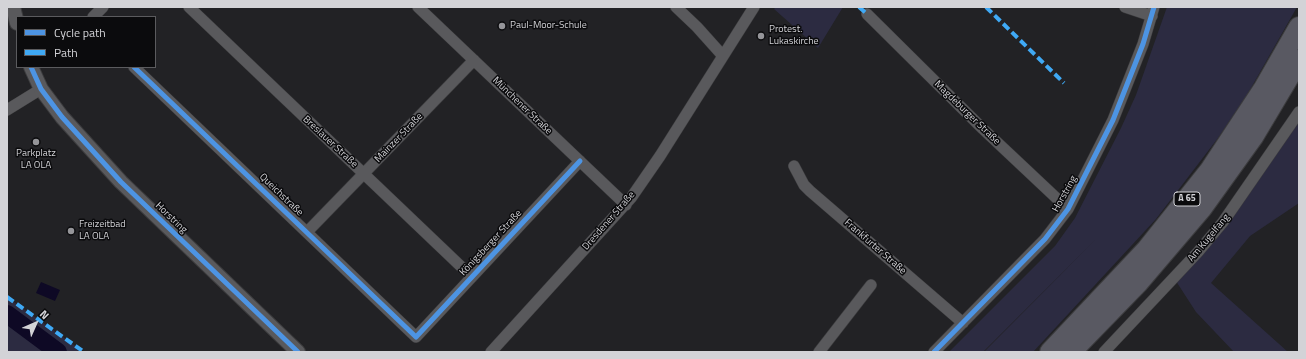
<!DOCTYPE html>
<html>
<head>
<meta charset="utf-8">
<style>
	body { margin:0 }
	#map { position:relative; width:1306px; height:359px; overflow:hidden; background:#222225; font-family:"Titillium Web",sans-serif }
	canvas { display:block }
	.frame { position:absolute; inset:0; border:8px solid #d3d3d7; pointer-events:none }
	.legend { position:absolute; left:16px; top:16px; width:140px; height:52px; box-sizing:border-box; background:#0b0b0d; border:1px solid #5b5b5e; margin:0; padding:5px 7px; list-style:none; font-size:12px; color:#d3d3d7 }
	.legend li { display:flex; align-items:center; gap:8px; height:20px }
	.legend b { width:20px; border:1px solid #5b5b5e }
	.north { position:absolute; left:16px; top:303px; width:40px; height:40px; -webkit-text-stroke:3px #0b0b0d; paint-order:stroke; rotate:45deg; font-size:11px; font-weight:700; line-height:16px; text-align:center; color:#d3d3d7 }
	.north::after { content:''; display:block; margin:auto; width:14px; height:18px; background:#d3d3d7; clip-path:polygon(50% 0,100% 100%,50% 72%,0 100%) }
</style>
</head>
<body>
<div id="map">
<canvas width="1306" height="359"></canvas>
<div class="frame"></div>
<ul class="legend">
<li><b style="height:5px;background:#4d94e3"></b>Cycle path</li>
<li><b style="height:5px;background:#3fa9f5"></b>Path</li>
</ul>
<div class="north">N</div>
</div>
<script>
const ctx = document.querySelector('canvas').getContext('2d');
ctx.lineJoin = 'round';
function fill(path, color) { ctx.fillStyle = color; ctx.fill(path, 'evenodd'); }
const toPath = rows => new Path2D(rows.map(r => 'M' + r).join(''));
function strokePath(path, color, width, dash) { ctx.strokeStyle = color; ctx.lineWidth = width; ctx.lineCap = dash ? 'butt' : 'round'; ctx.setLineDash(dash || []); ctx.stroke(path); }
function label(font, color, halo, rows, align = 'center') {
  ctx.font = font + ' "Titillium Web",sans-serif'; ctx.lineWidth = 3; ctx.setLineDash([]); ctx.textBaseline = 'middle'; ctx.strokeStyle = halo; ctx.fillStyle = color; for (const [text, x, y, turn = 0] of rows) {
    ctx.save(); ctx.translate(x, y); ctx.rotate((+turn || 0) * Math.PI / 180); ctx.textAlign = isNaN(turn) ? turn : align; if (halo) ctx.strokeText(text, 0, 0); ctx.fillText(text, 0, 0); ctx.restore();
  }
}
const green = toPath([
	[776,7,843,7,818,48,774,9],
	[1167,7,1297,7,1247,95,1218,138,1156,219,1033,352,984,352,1096,239,983,352,949,352,1055,246,1075,218,1121,128,1136,95],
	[1299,112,1299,203,1250,236,1211,283,1288,352,1234,352,1196,312,1174,278,1198,252],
	[7,297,74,345,83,352,7,352]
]);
const water = toPath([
	[41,282,60,290,55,301,36,293]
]);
const river = toPath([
	[7,314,58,352]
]);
const minor = toPath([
	[189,7,472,277],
	[418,7,626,205],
	[676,7,697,27,723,56],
	[1125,7,1152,16],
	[867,14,983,129,1068,209],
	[93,17,103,7],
	[134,67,416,337,580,161],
	[7,110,41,89],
	[794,166,804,185,810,191,963,323],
	[307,232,474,60],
	[491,352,631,198,660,156,754,7],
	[819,352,871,285],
	[934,352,1045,239,1068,209,1113,120,1143,44,1154,7],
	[1104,352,1198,252,1223,222,1299,112]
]);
const tertiary = toPath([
	[13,7,17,23],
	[31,67,41,89,62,117,121,182,298,352]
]);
const motorway = toPath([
	[1050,352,1147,249,1210,170,1264,88,1299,27],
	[1071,352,1138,283,1202,208,1253,137,1299,60]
]);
const quiet = toPath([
	[859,7,867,14],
	[986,7,1064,83],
	[7,297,84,352]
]);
const cycleway = toPath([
	[31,67,41,89,62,117,121,182,298,352],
	[134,67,416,337,580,161],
	[934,352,1045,239,1068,209,1113,120,1143,44,1154,7]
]);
const markers = [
	[502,26,4,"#959599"],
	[761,36,4,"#959599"],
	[36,142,4,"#959599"],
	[71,231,4,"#959599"]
];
const shields = [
	[1187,199,26]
];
const shieldNames = [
	["A 65",1187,199]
];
const poiNames = [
	["Paul-Moor-Schule",510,26],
	["Protest.",769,30],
	["Lukaskirche",769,42],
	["Parkplatz",36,154,"center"],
	["LA OLA",36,166,"center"],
	["Freizeitbad",79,225],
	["LA OLA",79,237]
];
const streetNames = [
	["Münchener Straße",522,106,44],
	["Magdeburger Straße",967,113,44],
	["Mainzer Straße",399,138,-46],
	["Breslauer Straße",330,142,43],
	["Horstring",1065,194,-61],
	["Queichstraße",281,195,44],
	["Horstring",171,218,44],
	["Dresdener Straße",609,221,-49],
	["Am Kugelfang",1209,238,-50],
	["Königsberger Straße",491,243,-47],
	["Frankfurter Straße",875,247,41]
];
fill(green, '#2c2b41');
fill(water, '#0e0925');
strokePath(river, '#0e0925', 18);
strokePath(minor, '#3c3c3e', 12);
strokePath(tertiary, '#3c3c3e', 16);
strokePath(motorway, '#3c3c3e', 22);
strokePath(minor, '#59595c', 11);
strokePath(tertiary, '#59595c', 14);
strokePath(motorway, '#595962', 20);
strokePath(quiet, '#3fa9f5', 4, [8, 4]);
strokePath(cycleway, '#4d94e3', 5);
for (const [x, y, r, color] of markers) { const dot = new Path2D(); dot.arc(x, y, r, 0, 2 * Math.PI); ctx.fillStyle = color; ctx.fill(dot); strokePath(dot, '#0b0b0d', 1.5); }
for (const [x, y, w] of shields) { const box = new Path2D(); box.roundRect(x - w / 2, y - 7, w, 14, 3); ctx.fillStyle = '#0b0b0d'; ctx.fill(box); strokePath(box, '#d3d3d7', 1); }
label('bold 9px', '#d3d3d7', null, shieldNames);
label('10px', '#d3d3d7', '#0b0b0d', poiNames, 'left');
label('10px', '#d3d3d7', '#0b0b0d', streetNames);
</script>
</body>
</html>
